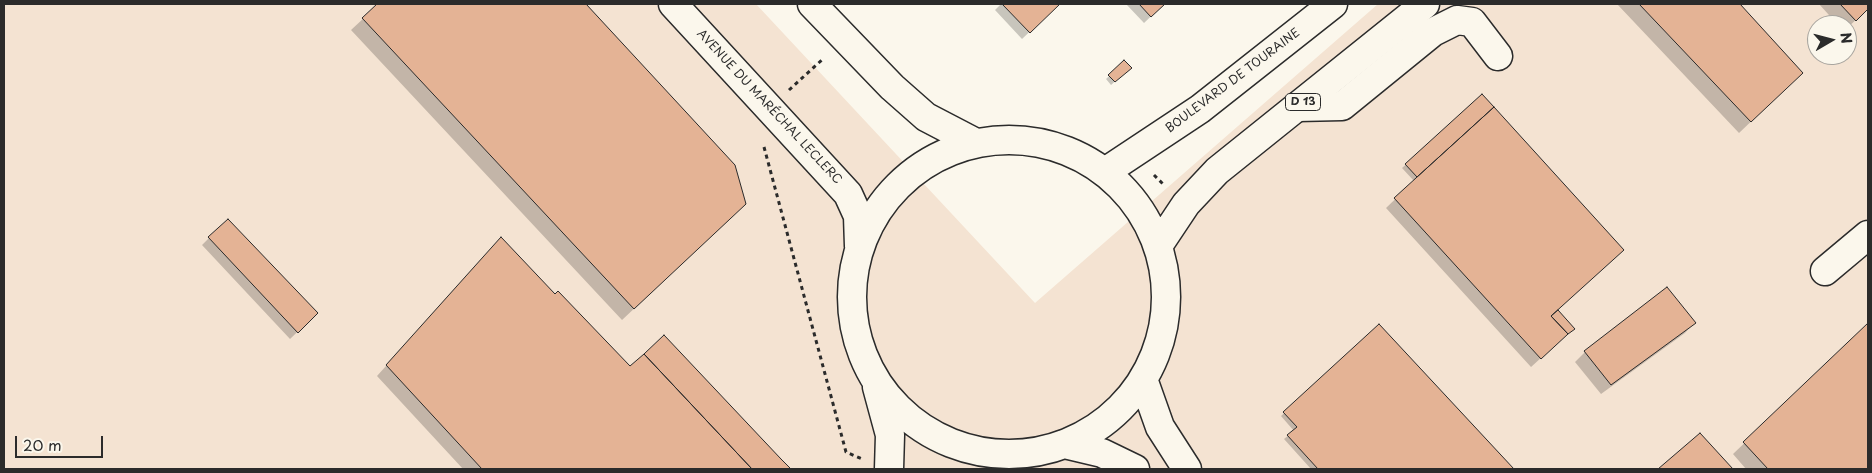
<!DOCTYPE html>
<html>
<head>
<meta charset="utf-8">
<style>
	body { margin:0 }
	#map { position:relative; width:1872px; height:473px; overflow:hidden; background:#fbf7ec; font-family:"Playpen Sans",sans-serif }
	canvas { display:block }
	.frame { position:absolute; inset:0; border:5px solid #2b2b2b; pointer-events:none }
	.north { position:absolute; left:1807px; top:15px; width:50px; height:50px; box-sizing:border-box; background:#fbf7ec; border:1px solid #a8a59f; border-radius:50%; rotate:82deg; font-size:14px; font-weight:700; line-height:20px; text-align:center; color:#2b2b2b }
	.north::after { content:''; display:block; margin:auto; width:18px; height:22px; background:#2b2b2b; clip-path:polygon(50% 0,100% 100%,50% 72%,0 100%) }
	.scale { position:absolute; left:15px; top:436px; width:88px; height:22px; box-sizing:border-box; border:2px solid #2b2b2b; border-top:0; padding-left:6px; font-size:15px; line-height:18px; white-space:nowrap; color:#2b2b2b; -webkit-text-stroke:4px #fbf7ec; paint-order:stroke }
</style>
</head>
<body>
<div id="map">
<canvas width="1872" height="473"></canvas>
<div class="frame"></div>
<div class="north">N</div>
<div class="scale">20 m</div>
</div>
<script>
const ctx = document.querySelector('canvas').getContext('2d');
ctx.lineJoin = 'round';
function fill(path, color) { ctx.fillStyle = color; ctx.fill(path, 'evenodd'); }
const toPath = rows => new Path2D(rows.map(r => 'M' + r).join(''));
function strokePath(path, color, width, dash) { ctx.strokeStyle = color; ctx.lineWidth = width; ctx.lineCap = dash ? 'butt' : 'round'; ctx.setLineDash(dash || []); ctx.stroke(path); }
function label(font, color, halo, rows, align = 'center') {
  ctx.font = font + ' "Playpen Sans",sans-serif'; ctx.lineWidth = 5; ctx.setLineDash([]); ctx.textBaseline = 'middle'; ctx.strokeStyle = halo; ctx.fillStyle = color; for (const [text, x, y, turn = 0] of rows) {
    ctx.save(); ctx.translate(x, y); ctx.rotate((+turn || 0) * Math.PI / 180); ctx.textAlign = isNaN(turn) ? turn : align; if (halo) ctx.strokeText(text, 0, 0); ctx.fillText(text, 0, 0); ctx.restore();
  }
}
const built = toPath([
	[4,4,756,4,1035,303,1378,4,1868,4,1868,469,4,469],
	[1817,25,1847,25,1847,55,1817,55]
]);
const shadow = toPath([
	[379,4,585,4,734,165,733,216,622,320,351,30],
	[1001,4,1059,4,1022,39,995,10],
	[1126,4,1164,4,1144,23],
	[1617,4,1738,4,1802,73,1739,133],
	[1819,4,1868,4,1868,9,1847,28,1847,25,1838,25],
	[1124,62,1130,68,1111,85,1106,79],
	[1482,96,1493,108,1556,311,1573,329,1531,367,1386,208,1414,181,1402,168],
	[209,238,317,313,290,339,202,245],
	[491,249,555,295,630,368,664,336,790,469,463,469,377,376],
	[1694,323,1685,333,1601,394,1575,362,1585,352],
	[1379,325,1513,469,1311,469,1284,439,1294,431,1281,416],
	[1868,325,1868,469,1746,469,1733,454],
	[1699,435,1731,469,1660,469]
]);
const building = toPath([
	[377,4,586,4,735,165,746,204,634,309,362,18,377,4],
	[1002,4,1060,4,1030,33,1002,4],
	[1139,4,1165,4,1151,17,1139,4],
	[1639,4,1740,4,1803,73,1751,122,1639,4],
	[1840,4,1868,4,1868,9,1856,21,1840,4],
	[1124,60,1132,68,1115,82,1108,75,1124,60],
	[1482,94,1494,107,1417,177,1405,164,1482,94],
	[1494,107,1624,250,1551,316,1568,334,1541,359,1394,198,1494,107],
	[228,219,318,313,298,333,208,237,228,219],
	[501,237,555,294,558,291,630,366,644,354,752,469,482,469,386,365,501,237],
	[1667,287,1696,323,1611,385,1584,351,1667,287],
	[1558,310,1575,329,1568,334,1551,316,1558,310],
	[1868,323,1868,469,1768,469,1743,442,1868,323],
	[1379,324,1514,469,1318,469,1287,435,1297,427,1283,412,1379,324],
	[664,335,781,459,791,469,752,469,644,354,664,335],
	[1700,433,1733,469,1658,469,1700,433]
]);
const path = toPath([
	[789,90,824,58],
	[764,147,846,452,862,459],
	[1154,175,1165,186]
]);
const minor = toPath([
	[1297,107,1342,106,1433,32,1457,20,1472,22,1498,56],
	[1825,271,1868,235]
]);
const major = toPath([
	[673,4,848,194,858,216,859,246],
	[812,4,892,87,926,117,974,142],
	'852 297a157 157 0 1 1 314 0a157 157 0 1 1-314 0Z',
	[1105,172,1200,109,1333,4],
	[1158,246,1186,204,1217,171,1425,4],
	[1143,379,1160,427,1187,469],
	[877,387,890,435,889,469],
	[1064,444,1102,453,1135,469]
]);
const shields = [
	[1303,102,35]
];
const shieldNames = [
	["D 13",1303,102]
];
const streetNames = [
	["BOULEVARD DE TOURAINE",1233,81,-37],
	["AVENUE DU MARÉCHAL LECLERC",769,107,47]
];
fill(built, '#f4e3d2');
fill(shadow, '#0003');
fill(building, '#e4b395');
strokePath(building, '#2b2b2b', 1);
strokePath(minor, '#2b2b2b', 31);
strokePath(major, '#2b2b2b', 31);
strokePath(path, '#2b2b2b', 3, [4, 4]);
strokePath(minor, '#fbf7ec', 28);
strokePath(major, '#fbf7ec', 28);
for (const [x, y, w] of shields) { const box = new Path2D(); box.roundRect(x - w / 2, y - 8.5, w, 17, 4); ctx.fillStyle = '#fbf7ec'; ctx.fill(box); strokePath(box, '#2b2b2b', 1); }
label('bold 11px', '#2b2b2b', null, shieldNames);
label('12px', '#2b2b2b', '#fbf7ec', streetNames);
</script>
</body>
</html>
